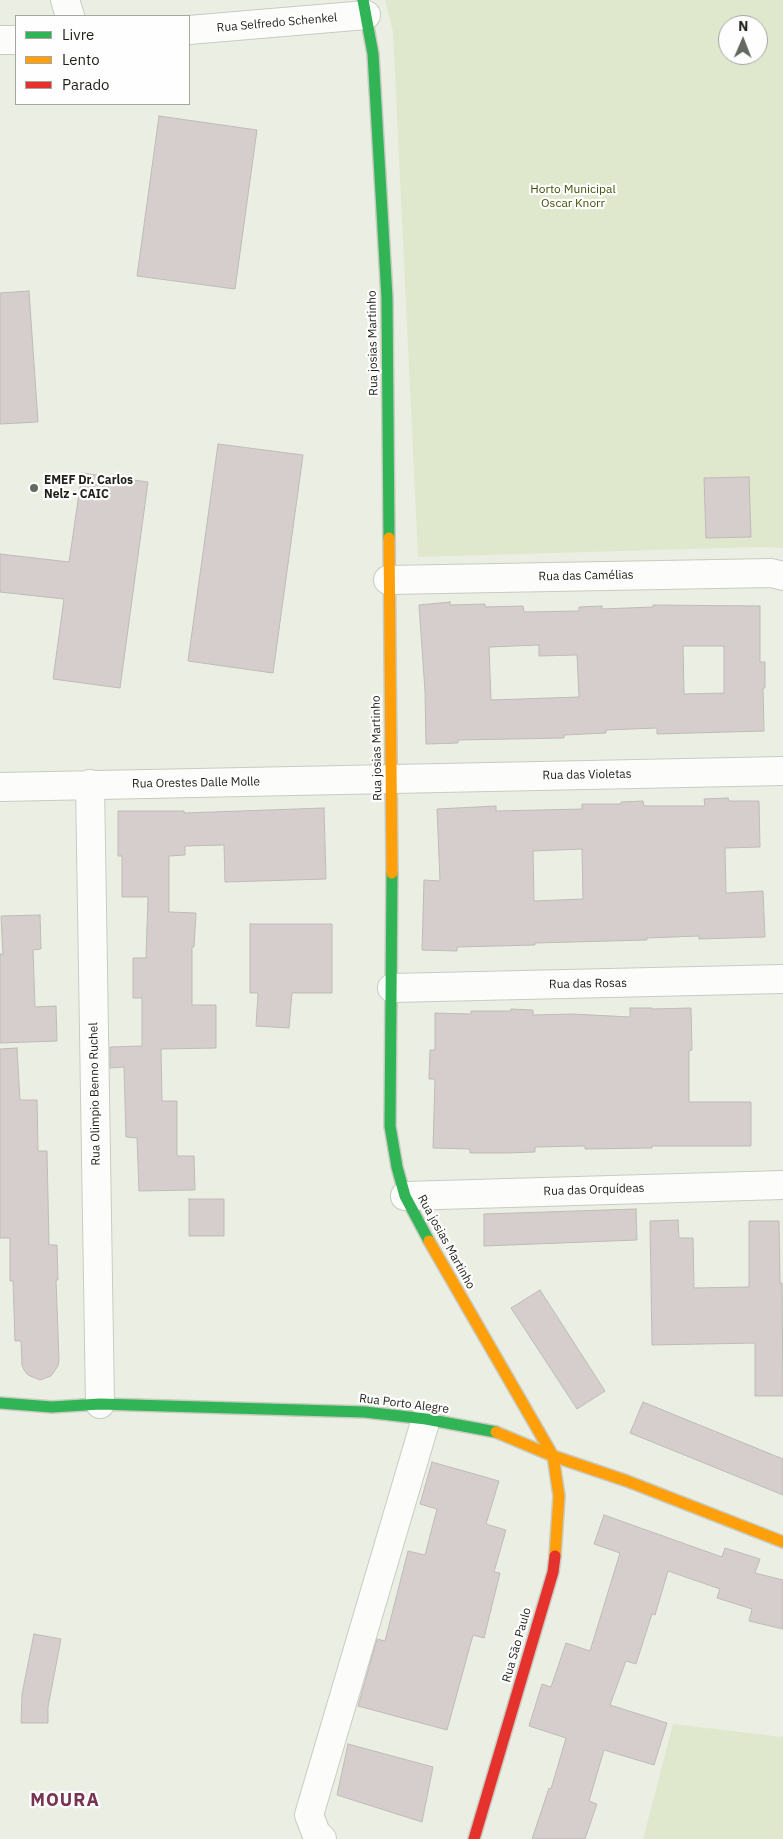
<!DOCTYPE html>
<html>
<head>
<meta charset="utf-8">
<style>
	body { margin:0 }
	#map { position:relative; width:783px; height:1839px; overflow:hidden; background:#ebefe3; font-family:"IBM Plex Sans",sans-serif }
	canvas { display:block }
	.legend { position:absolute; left:15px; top:15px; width:175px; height:90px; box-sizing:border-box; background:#fefefe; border:1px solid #a5a6a2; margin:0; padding:6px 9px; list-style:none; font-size:15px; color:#1f2119 }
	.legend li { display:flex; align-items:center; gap:10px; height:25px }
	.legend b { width:25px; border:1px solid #a5a6a2 }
	.north { position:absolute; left:718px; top:15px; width:50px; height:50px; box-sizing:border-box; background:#fefefe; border:1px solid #a5a6a2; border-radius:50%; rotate:1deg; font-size:14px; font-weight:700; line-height:20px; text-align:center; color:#1f2119 }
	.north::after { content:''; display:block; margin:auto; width:18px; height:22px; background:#666960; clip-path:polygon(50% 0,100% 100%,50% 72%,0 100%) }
</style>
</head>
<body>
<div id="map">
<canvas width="783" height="1839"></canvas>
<ul class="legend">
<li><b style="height:6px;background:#30b455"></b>Livre</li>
<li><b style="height:6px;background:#ff9f0a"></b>Lento</li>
<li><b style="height:6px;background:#e5322d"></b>Parado</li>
</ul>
<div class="north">N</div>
</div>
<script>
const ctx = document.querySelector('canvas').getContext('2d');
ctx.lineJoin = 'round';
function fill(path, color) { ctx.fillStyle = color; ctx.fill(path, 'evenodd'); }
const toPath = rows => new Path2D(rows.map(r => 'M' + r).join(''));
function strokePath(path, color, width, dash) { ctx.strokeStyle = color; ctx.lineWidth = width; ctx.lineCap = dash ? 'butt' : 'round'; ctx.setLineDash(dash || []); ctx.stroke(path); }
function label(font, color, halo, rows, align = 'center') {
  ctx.font = font + ' "IBM Plex Sans",sans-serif'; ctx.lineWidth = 4.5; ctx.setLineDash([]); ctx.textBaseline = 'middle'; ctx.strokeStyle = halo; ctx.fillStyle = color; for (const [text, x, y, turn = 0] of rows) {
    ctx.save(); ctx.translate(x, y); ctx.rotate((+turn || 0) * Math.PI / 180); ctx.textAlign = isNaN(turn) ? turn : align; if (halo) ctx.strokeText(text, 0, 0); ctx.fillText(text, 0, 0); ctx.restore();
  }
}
const green = toPath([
	[385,0,783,0,783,548,759,547,418,557,393,32],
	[728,25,758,25,758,55,728,55],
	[673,1724,783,1737,783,1839,643,1839]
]);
const building = toPath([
	[159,116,257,130,235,289,137,276,159,116],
	[29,291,38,422,0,424,0,293,29,291],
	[218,444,303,455,273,673,188,661,218,444],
	[82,473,148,482,120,688,53,679,64,599,0,592,0,554,69,562,82,473],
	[749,477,751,537,706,538,704,478,749,477],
	[450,602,450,605,485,604,485,607,523,606,524,612,579,611,579,607,602,606,602,609,653,607,653,605,760,606,760,662,765,662,765,688,763,688,764,731,657,734,657,728,606,730,606,733,564,735,564,738,458,740,458,743,426,744,425,691,419,605,450,602],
	[539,645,539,656,577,655,579,697,491,700,489,647,539,645],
	[683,646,724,646,724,693,684,694,683,646],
	[728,798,729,801,759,801,760,847,725,848,726,893,763,891,765,937,699,939,699,936,647,938,647,940,535,943,535,945,457,947,457,951,422,950,424,880,440,881,437,809,496,806,496,811,582,809,582,804,621,804,621,802,643,801,644,806,705,806,704,799,728,798],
	[582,849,583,899,534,901,533,851,582,849],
	[324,808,326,879,225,882,224,845,185,846,185,855,169,856,169,912,196,913,194,947,192,947,192,1005,216,1005,216,1048,161,1049,162,1101,177,1101,177,1156,194,1156,195,1190,139,1191,137,1138,126,1137,124,1067,110,1068,110,1047,142,1046,142,998,133,998,133,958,146,958,148,897,122,897,122,856,118,856,118,811,184,811,184,813,324,808],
	[40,915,41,949,33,950,35,1007,56,1006,57,1041,0,1043,0,954,3,954,1,916,40,915],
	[250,924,332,924,332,993,292,993,289,1028,256,1026,258,993,250,993,250,924],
	[630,1008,652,1008,652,1009,691,1008,692,1050,689,1051,689,1102,751,1102,751,1146,652,1146,652,1148,585,1149,585,1146,535,1147,535,1152,508,1153,470,1153,470,1149,433,1148,435,1079,429,1079,430,1050,435,1050,435,1013,471,1014,471,1011,511,1011,511,1009,533,1010,533,1015,572,1014,630,1017,630,1008],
	[17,1048,20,1100,37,1100,38,1151,47,1151,49,1245,57,1245,58,1280,56,1280,59,1360,58,1366,51,1376,40,1380,28,1375,24,1370,22,1365,21,1341,15,1341,13,1281,10,1281,10,1238,0,1238,0,1049,17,1048],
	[189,1199,224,1199,224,1236,189,1236,189,1199],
	[636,1209,637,1240,484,1246,484,1214,636,1209],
	[678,1220,679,1238,693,1238,694,1288,749,1287,749,1221,779,1221,780,1283,782,1283,783,1396,755,1396,755,1343,652,1345,650,1221,678,1220],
	[540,1290,605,1391,577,1409,511,1308,540,1290],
	[643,1402,783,1459,783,1495,630,1433,643,1402],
	[432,1462,499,1481,486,1524,506,1530,494,1572,500,1573,484,1638,473,1635,447,1730,358,1706,377,1639,385,1641,408,1551,425,1555,437,1509,420,1504,432,1462],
	[604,1515,722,1557,725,1548,760,1559,755,1573,783,1580,783,1629,749,1621,752,1609,717,1598,720,1589,668,1571,655,1615,652,1614,636,1664,626,1661,610,1705,667,1723,654,1765,604,1750,589,1801,597,1804,585,1839,532,1839,549,1788,551,1789,566,1738,529,1726,542,1684,551,1687,566,1643,590,1651,620,1553,594,1544,604,1515],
	[34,1634,61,1639,48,1707,48,1723,21,1723,22,1694,34,1634],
	[348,1744,433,1767,422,1822,337,1795,348,1744]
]);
const street = toPath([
	[65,0,70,16],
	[189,30,366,15],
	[0,40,16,40],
	[388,580,771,573,783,576],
	[90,784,100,1404],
	[0,787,783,771],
	[392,988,783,979],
	[405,1196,783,1185],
	[322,1839,316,1833,309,1815,426,1419]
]);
const fast = toPath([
	[363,0,373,54,387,298,389,538],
	[392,873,390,1126,397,1167,405,1196,429,1241],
	[0,1403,52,1407,100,1404,365,1412,426,1419,496,1432]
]);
const slow = toPath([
	[389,538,392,873],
	[429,1241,553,1456,559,1496,555,1556],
	[496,1432,553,1456,627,1481,783,1542]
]);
const jam = toPath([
	[474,1839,553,1572,555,1556]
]);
const markers = [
	[34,488,5,"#666960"]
];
const streetNames = [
	["Rua Selfredo Schenkel",277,23,-5],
	["Rua josias Martinho",373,343,-91],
	["Rua das Camélias",586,576,-1],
	["Rua josias Martinho",377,748,-91],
	["Rua das Violetas",587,775,-1],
	["Rua Orestes Dalle Molle",196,783,-1],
	["Rua das Rosas",588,984,-1],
	["Rua Olimpio Benno Ruchel",95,1094,-91],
	["Rua das Orquídeas",594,1190,-2],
	["Rua josias Martinho",446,1242,61],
	["Rua Porto Alegre",404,1404,7],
	["Rua São Paulo",517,1645,-74]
];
const parkNames = [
	["Horto Municipal",573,190],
	["Oscar Knorr",573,204]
];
const poiNames = [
	["EMEF Dr. Carlos",44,481],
	["Nelz - CAIC",44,495]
];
const districtNames = [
	["MOURA",65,1801]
];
fill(green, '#dfe8cc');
fill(building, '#d6cecc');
strokePath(building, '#bebbb7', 1);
strokePath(street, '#c8cbc1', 30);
strokePath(fast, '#c8cbc1', 14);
strokePath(slow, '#c8cbc1', 14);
strokePath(jam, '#c8cbc1', 14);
strokePath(street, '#fcfdfb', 28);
strokePath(fast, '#30b455', 11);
strokePath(slow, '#ff9f0a', 11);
strokePath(jam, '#e5322d', 11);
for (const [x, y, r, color] of markers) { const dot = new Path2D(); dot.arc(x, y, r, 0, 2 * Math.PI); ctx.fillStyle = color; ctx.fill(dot); strokePath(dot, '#fefefe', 2); }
label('12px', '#1f2119', '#fefefe', streetNames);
label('12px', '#415007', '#fefefe', parkNames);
label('bold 12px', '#1f2119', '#fefefe', poiNames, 'left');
ctx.letterSpacing = '1px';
label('bold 18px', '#773350', '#fefefe', districtNames);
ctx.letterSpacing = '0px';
</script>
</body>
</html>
